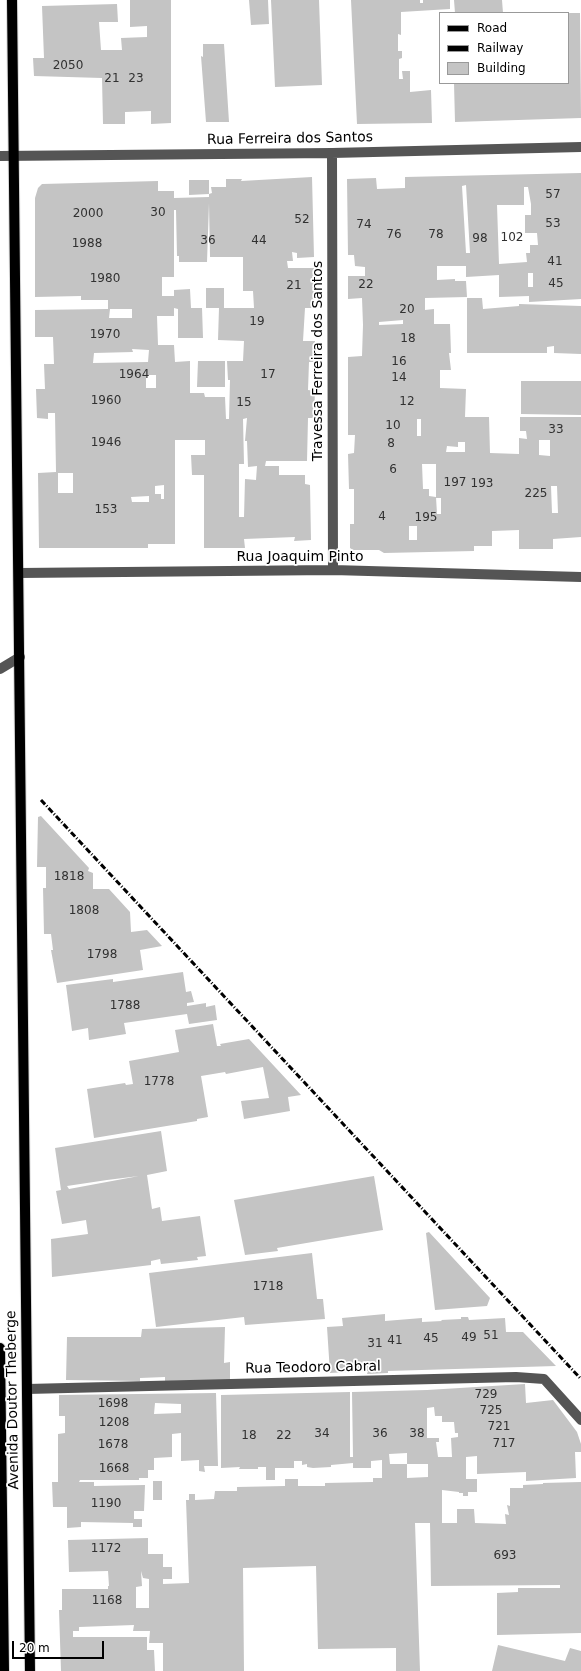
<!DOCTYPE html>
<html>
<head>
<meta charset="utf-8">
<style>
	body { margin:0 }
	#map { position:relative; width:581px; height:1671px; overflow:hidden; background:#fff; font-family:"DejaVu Sans",sans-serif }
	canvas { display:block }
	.legend { position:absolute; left:439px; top:12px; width:130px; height:72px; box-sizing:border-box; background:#fff; border:1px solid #999; margin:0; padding:5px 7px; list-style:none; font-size:12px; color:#000 }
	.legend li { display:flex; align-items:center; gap:8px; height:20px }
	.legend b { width:20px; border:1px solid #999 }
	.scale { position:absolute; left:12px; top:1641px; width:92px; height:18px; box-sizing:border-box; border:2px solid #000; border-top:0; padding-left:5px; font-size:12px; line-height:14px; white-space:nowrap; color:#000; -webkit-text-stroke:3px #fff; paint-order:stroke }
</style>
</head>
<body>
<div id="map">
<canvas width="581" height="1671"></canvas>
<ul class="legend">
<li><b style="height:5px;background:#000"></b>Road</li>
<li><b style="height:5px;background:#000"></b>Railway</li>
<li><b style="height:11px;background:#c4c4c4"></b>Building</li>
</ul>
<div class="scale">20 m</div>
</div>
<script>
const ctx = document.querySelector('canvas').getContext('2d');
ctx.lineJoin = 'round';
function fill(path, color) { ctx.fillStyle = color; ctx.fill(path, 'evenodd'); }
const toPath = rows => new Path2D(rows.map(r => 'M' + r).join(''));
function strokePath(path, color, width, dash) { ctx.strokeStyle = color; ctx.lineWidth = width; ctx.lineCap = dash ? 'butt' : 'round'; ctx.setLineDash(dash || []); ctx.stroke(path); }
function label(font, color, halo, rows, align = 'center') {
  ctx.font = font + ' "DejaVu Sans",sans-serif'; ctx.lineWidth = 3.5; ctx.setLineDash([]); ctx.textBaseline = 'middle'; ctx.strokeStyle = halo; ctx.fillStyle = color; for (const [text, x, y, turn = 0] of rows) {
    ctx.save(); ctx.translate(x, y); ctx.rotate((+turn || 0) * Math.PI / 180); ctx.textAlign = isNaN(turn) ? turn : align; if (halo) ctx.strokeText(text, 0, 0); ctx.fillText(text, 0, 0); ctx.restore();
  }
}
const building = toPath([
	[130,0,171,0,171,123,151,124,151,111,125,112,125,124,103,124,102,78,34,76,33,58,44,58,42,6,117,4,118,22,99,22,101,50,122,50,121,38,147,37,147,26,130,27],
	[249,0,268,0,269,24,251,25],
	[271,0,319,0,322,85,275,87],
	[351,0,420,0,420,3,423,3,423,0,450,0,450,9,401,12,401,35,398,34,398,51,402,51,402,58,399,59,399,79,403,79,402,71,410,71,410,92,431,90,432,123,357,124],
	[454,0,502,0,503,13,455,13],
	[568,13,580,13,581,118,455,122,454,83,568,83],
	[203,44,224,44,229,122,206,122,201,56,203,57],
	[581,173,581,299,529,302,529,296,499,297,499,275,466,277,466,266,437,266,437,280,455,279,455,281,466,281,467,297,425,298,425,310,434,309,434,324,450,324,451,353,449,353,451,370,440,370,440,388,466,389,465,417,489,417,490,453,519,454,519,438,527,439,526,431,520,431,520,417,581,417,581,537,553,539,553,549,519,549,519,530,492,531,492,546,474,546,474,551,384,553,379,550,353,550,350,548,350,524,354,524,354,489,349,489,348,454,354,453,355,435,348,435,348,357,362,356,363,325,362,298,348,299,348,276,365,276,365,267,355,266,354,255,348,255,347,179,376,178,377,189,405,188,405,177],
	[466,185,470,253,466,253,462,186],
	[524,187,528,187,531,204,531,215,525,215,525,233,537,233,538,245,530,245,530,253,526,253,527,262,499,264,497,205,524,205],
	[528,273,533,273,533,287,528,287],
	[403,320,403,324,379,325,379,322],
	[417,419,421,419,421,436,417,436],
	[539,440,550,440,550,456,539,455],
	[458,442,465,442,465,452,446,452,447,446,458,447],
	[422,464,436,464,436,498,441,498,441,514,437,514,436,497,429,496,429,489,423,489],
	[551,486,557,486,558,513,552,513],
	[409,526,417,526,417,540,409,540],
	[312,177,314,257,297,258,297,253,292,252,293,261,287,261,288,268,314,268,315,308,305,308,303,341,315,341,315,362,309,362,308,390,315,391,314,418,308,418,307,461,266,461,265,466,279,466,279,475,305,475,305,484,310,485,311,540,294,541,295,537,244,539,245,548,204,548,204,475,192,475,191,455,205,455,205,440,175,440,175,544,148,544,148,548,39,548,38,473,56,472,55,413,48,413,48,419,37,418,36,389,45,389,44,364,54,364,53,337,35,337,35,310,108,309,108,300,81,300,81,296,35,297,35,198,38,188,42,184,158,181,158,191,174,191,174,198,209,197,209,194,212,193,211,187,226,187,226,179,242,179,241,181],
	[209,203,210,257,243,257,243,291,253,291,254,308,224,308,224,288,206,288,206,308,219,308,218,340,244,341,243,361,227,361,228,380,230,380,229,419,226,419,225,397,205,397,204,393,190,393,190,361,175,362,174,345,158,345,157,316,174,316,174,308,178,309,178,338,203,338,202,308,191,308,190,289,174,290,174,296,162,296,162,277,174,277,174,210,176,210,177,256,179,256,179,262,207,262],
	[110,309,132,309,132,318,109,318],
	[132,349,149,350,148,362,93,363,94,353,133,352],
	[146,375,156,375,156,388,146,388],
	[247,418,245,441,247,441,248,467,257,466,256,480,245,479,244,517,239,517,239,464,244,464,243,419],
	[58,473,73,473,73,493,58,493],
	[164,485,164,499,161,499,161,494,155,494,155,486],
	[149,496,149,502,132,502,131,497],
	[189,180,209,180,209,194,189,195],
	[467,298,482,298,483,309,519,306,519,304,581,306,581,354,554,353,554,346,547,347,547,353,467,353],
	[198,361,225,361,225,387,197,387],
	[521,381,581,381,581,415,521,414],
	[41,816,89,868,88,871,93,873,93,889,109,889,130,912,131,932,147,930,162,946,140,950,143,970,57,983,51,950,53,950,51,934,44,934,43,888,46,888,46,867,37,867,38,817],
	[183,972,186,992,191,991,194,1002,187,1003,187,1006,206,1003,206,1007,215,1005,217,1020,189,1024,187,1014,124,1023,126,1034,89,1040,88,1028,72,1031,66,985,113,979,113,982],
	[213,1024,217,1046,221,1046,220,1044,249,1039,301,1095,288,1097,290,1111,244,1119,241,1101,269,1098,263,1067,226,1074,225,1072,201,1076,208,1117,197,1119,197,1121,94,1138,87,1089,125,1083,126,1085,133,1084,129,1061,179,1052,175,1030],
	[161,1131,167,1171,147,1175,152,1209,160,1207,162,1221,200,1216,206,1256,197,1257,198,1260,161,1264,160,1259,151,1261,151,1265,52,1277,51,1239,88,1234,86,1220,62,1224,56,1191,61,1190,55,1148],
	[139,1176,69,1189,67,1186,107,1180],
	[374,1176,383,1230,277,1248,278,1251,245,1255,234,1200],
	[429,1232,490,1298,487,1306,435,1310,426,1233],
	[312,1253,317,1299,323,1299,325,1319,245,1325,244,1317,156,1327,149,1273],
	[385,1314,385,1321,422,1318,422,1322,442,1321,441,1320,461,1319,461,1317,468,1317,469,1320,505,1318,506,1332,523,1332,556,1366,388,1371,388,1373,367,1374,368,1371,364,1371,330,1373,327,1327,343,1326,342,1318],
	[225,1327,224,1363,230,1362,230,1380,165,1381,165,1377,140,1378,140,1381,66,1380,67,1337,141,1337,142,1329],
	[525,1384,526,1403,553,1400,577,1432,581,1444,581,1452,575,1452,576,1478,526,1481,526,1472,477,1474,477,1456,466,1457,466,1479,477,1479,477,1492,468,1492,468,1496,463,1496,463,1493,459,1493,459,1492,442,1490,442,1523,457,1523,457,1509,474,1509,475,1523,506,1524,505,1514,509,1515,507,1505,510,1506,510,1488,523,1488,523,1485,543,1484,543,1483,581,1482,581,1633,497,1635,497,1593,518,1592,518,1588,560,1588,560,1585,431,1586,430,1523,415,1523,420,1671,396,1671,396,1648,318,1649,316,1566,243,1568,244,1671,163,1671,163,1643,149,1643,150,1631,133,1631,134,1625,79,1627,79,1631,73,1631,73,1637,147,1637,147,1650,154,1650,155,1671,61,1671,59,1610,62,1610,62,1589,108,1589,108,1586,109,1586,108,1571,69,1572,68,1540,148,1538,148,1554,163,1554,163,1567,172,1567,172,1579,163,1579,163,1584,189,1583,186,1500,189,1500,189,1494,195,1494,195,1500,214,1499,215,1491,237,1491,237,1487,285,1486,285,1479,298,1479,298,1486,325,1486,325,1483,373,1482,373,1478,382,1478,382,1460,371,1461,371,1468,353,1468,353,1463,331,1465,331,1467,313,1468,307,1467,307,1464,302,1465,302,1461,294,1461,294,1468,275,1468,275,1480,266,1480,266,1467,258,1467,258,1469,239,1469,240,1467,221,1468,221,1395,350,1392,350,1457,353,1457,352,1392,427,1390],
	[434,1407,435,1416,442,1416,442,1422,454,1422,455,1433,458,1433,458,1437,451,1438,452,1457,438,1457,436,1442,439,1442,439,1438,427,1438,427,1408],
	[407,1453,407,1464,428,1464,428,1477,407,1478,407,1464,390,1464,389,1454],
	[141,1571,143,1578,149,1579,149,1608,136,1608,136,1587,142,1586],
	[216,1393,218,1466,204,1466,205,1472,199,1471,199,1460,181,1461,181,1433,172,1434,172,1457,154,1458,154,1470,148,1470,148,1478,139,1478,139,1480,80,1480,79,1482,94,1482,94,1486,145,1485,144,1511,134,1511,134,1519,142,1519,142,1527,133,1527,133,1523,81,1522,81,1527,67,1528,67,1507,53,1507,52,1482,58,1482,58,1434,65,1433,65,1416,59,1416,59,1395],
	[155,1403,181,1404,181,1413,154,1414],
	[153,1481,162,1481,162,1500,153,1500],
	[498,1645,565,1661,570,1648,581,1651,581,1671,492,1671]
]);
const minor = toPath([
	[332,153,333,570],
	[0,156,332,153,581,147],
	[19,573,333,570,581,577],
	[0,669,20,657],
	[27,1389,516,1377,544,1379,581,1420]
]);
const major = toPath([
	[12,0,30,1671],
	[0,1348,4,1671]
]);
const rail = toPath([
	[41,800,581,1379]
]);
const numberNames = [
	["2050",68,66],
	["21",112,79],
	["23",136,79],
	["57",553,195],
	["30",158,213],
	["2000",88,214],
	["52",302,220],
	["53",553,224],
	["74",364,225],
	["76",394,235],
	["78",436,235],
	["102",512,238],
	["98",480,239],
	["36",208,241],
	["44",259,241],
	["1988",87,244],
	["41",555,262],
	["1980",105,279],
	["45",556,284],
	["22",366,285],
	["21",294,286],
	["20",407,310],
	["19",257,322],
	["1970",105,335],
	["18",408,339],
	["16",399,362],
	["1964",134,375],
	["17",268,375],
	["14",399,378],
	["1960",106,401],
	["12",407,402],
	["15",244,403],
	["10",393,426],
	["33",556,430],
	["1946",106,443],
	["8",391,444],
	["6",393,470],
	["197",455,483],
	["193",482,484],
	["225",536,494],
	["153",106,510],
	["4",382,517],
	["195",426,518],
	["1818",69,877],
	["1808",84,911],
	["1798",102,955],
	["1788",125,1006],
	["1778",159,1082],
	["1718",268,1287],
	["51",491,1336],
	["49",469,1338],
	["45",431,1339],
	["41",395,1341],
	["31",375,1344],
	["729",486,1395],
	["1698",113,1404],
	["725",491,1411],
	["1208",114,1423],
	["721",499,1427],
	["34",322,1434],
	["36",380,1434],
	["38",417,1434],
	["18",249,1436],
	["22",284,1436],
	["717",504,1444],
	["1678",113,1445],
	["1668",114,1469],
	["1190",106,1504],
	["1172",106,1549],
	["693",505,1556],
	["1168",107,1601]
];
const streetNames = [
	["Rua Ferreira dos Santos",290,139,-1],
	["Travessa Ferreira dos Santos",318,361,-90],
	["Rua Joaquim Pinto",300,557],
	["Rua Teodoro Cabral",313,1368,-1],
	["Avenida Doutor Theberge",13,1400,-91]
];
fill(building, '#c4c4c4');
strokePath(major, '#dbdbdb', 12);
strokePath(minor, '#555', 10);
strokePath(major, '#000', 10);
strokePath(rail, '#000', 3, [6, 2, 1, 2]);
label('12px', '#313131', null, numberNames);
label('14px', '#000', '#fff', streetNames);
</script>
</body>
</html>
